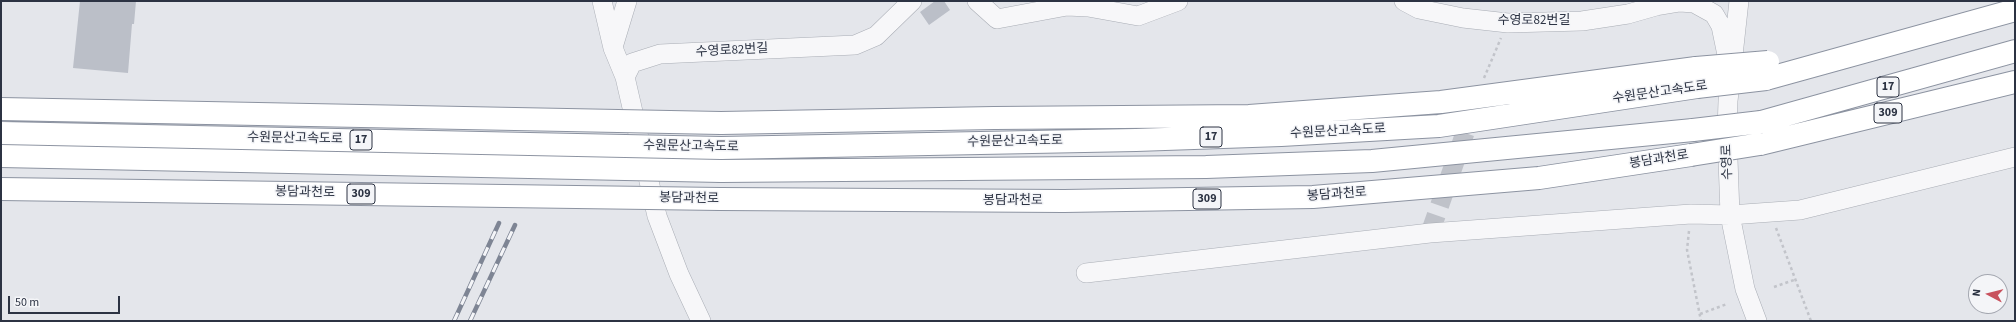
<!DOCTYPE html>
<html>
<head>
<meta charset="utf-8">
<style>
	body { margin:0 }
	#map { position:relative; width:2016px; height:322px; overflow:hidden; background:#e4e6eb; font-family:"Source Sans 3",sans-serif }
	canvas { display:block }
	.frame { position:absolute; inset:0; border:2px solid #2c3343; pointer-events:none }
	.north { position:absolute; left:1968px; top:274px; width:40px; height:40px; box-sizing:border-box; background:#f4f5f8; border:1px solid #a4a7b0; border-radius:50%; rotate:277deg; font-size:11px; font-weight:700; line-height:16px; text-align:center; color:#2c3343 }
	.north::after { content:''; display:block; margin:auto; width:14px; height:18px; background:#c8515d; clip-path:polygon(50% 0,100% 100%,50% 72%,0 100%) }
	.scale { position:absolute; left:8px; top:296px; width:112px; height:18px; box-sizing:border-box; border:2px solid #2c3343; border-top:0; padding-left:5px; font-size:12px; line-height:14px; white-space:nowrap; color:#2c3343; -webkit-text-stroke:3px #f4f5f8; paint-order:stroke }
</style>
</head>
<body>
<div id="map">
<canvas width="2016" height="322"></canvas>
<div class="frame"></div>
<div class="north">N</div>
<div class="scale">50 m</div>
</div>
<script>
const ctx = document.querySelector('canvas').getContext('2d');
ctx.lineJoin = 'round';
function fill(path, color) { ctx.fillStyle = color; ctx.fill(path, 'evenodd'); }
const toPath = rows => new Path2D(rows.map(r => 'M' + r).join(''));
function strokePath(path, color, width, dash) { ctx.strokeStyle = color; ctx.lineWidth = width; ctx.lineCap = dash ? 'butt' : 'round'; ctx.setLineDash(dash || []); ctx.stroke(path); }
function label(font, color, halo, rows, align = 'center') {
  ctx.font = font + ' "Source Sans 3","Noto Sans KR",sans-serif'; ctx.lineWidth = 3; ctx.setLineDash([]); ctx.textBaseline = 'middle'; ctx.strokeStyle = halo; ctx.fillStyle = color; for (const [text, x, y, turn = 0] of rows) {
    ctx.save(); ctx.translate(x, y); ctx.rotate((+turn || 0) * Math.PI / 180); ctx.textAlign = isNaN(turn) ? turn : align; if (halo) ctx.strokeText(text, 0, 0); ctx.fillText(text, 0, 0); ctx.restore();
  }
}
const building = toPath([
	[80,1,136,1,134,24,132,24,128,73,73,68],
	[935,1,944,1,950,10,929,25,920,12]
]);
const minorTunnel = toPath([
	[1430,233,1473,110]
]);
const path = toPath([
	[1484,78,1501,38],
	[1776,228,1811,321],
	[1689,231,1687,250,1701,321],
	[1774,287,1794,280],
	[1700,314,1727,304]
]);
const minor = toPath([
	[602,1,613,48,625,77,632,63,660,54,855,45,876,36,912,1],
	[977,1,997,19,1067,6,1088,7,1138,16,1178,1],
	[1404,1,1419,9,1463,18,1508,23,1582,21,1628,14,1656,6,1664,1],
	[1739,1,1728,101,1727,131,1730,215,1745,289,1757,321],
	[1656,6,1680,2,1694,3,1714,14,1721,26,1727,55],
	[613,47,627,1],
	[625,77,657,216,679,274,701,321],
	[1086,273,1430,233,1691,214,1730,215,1800,210,2015,157]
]);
const highway = toPath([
	[1766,79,2015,10],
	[1761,122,2015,51],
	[721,123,994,118,1249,116,1441,102,1696,68],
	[1760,144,2015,82],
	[721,148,1136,140,1281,135,1439,126,1697,87],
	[721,171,1206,167,1372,161,1693,130],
	[720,199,1064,201,1313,197,1539,178,1691,155]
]);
const rail = toPath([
	[454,321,499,223],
	[470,321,515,225]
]);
const highwayBridge = toPath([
	[1696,68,1768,62],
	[1697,87,1766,79],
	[1,109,721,123],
	[1693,130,1761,122],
	[1,133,721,148],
	[1691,155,1760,144],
	[1,156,721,171],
	[1,189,720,199]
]);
const shields = [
	[1888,87,22],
	[1888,113,28],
	[1211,137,22],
	[361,140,22],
	[361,194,28],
	[1207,199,28]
];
const shieldNames = [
	["17",1888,87],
	["309",1888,113],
	["17",1211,137],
	["17",361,140],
	["309",361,194],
	["309",1207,199]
];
const streetNames = [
	["수영로82번길",1534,21],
	["수영로82번길",732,51,-3],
	["수원문산고속도로",1660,93,-8],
	["수원문산고속도로",1338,132,-3],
	["수원문산고속도로",295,139,1],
	["수원문산고속도로",1015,142,-1],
	["수원문산고속도로",691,147,1],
	["봉담과천로",1659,160,-9],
	["수영로",1728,162,-92],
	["봉담과천로",305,193,1],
	["봉담과천로",1337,195,-4],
	["봉담과천로",689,199,1],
	["봉담과천로",1013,201]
];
fill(building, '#bbbfc8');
strokePath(minorTunnel, '#bfc2c9', 19, [19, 10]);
strokePath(minor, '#a9adb5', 20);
strokePath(highway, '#8c93a1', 24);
strokePath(path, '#c2c4ca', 2.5, [3, 3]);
strokePath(minor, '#f7f7f9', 19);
strokePath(highway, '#fff', 22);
strokePath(rail, '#7e8594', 4.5);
strokePath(rail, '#f4f5f8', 3, [9]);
strokePath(highwayBridge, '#8c93a1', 24, []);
strokePath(highwayBridge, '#fff', 22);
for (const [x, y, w] of shields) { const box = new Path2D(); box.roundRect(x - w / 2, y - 10, w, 20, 3); ctx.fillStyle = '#f4f5f8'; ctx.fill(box); strokePath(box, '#2c3343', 1); }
label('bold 12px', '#2c3343', null, shieldNames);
label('13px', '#2c3343', '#f4f5f8', streetNames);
</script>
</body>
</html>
